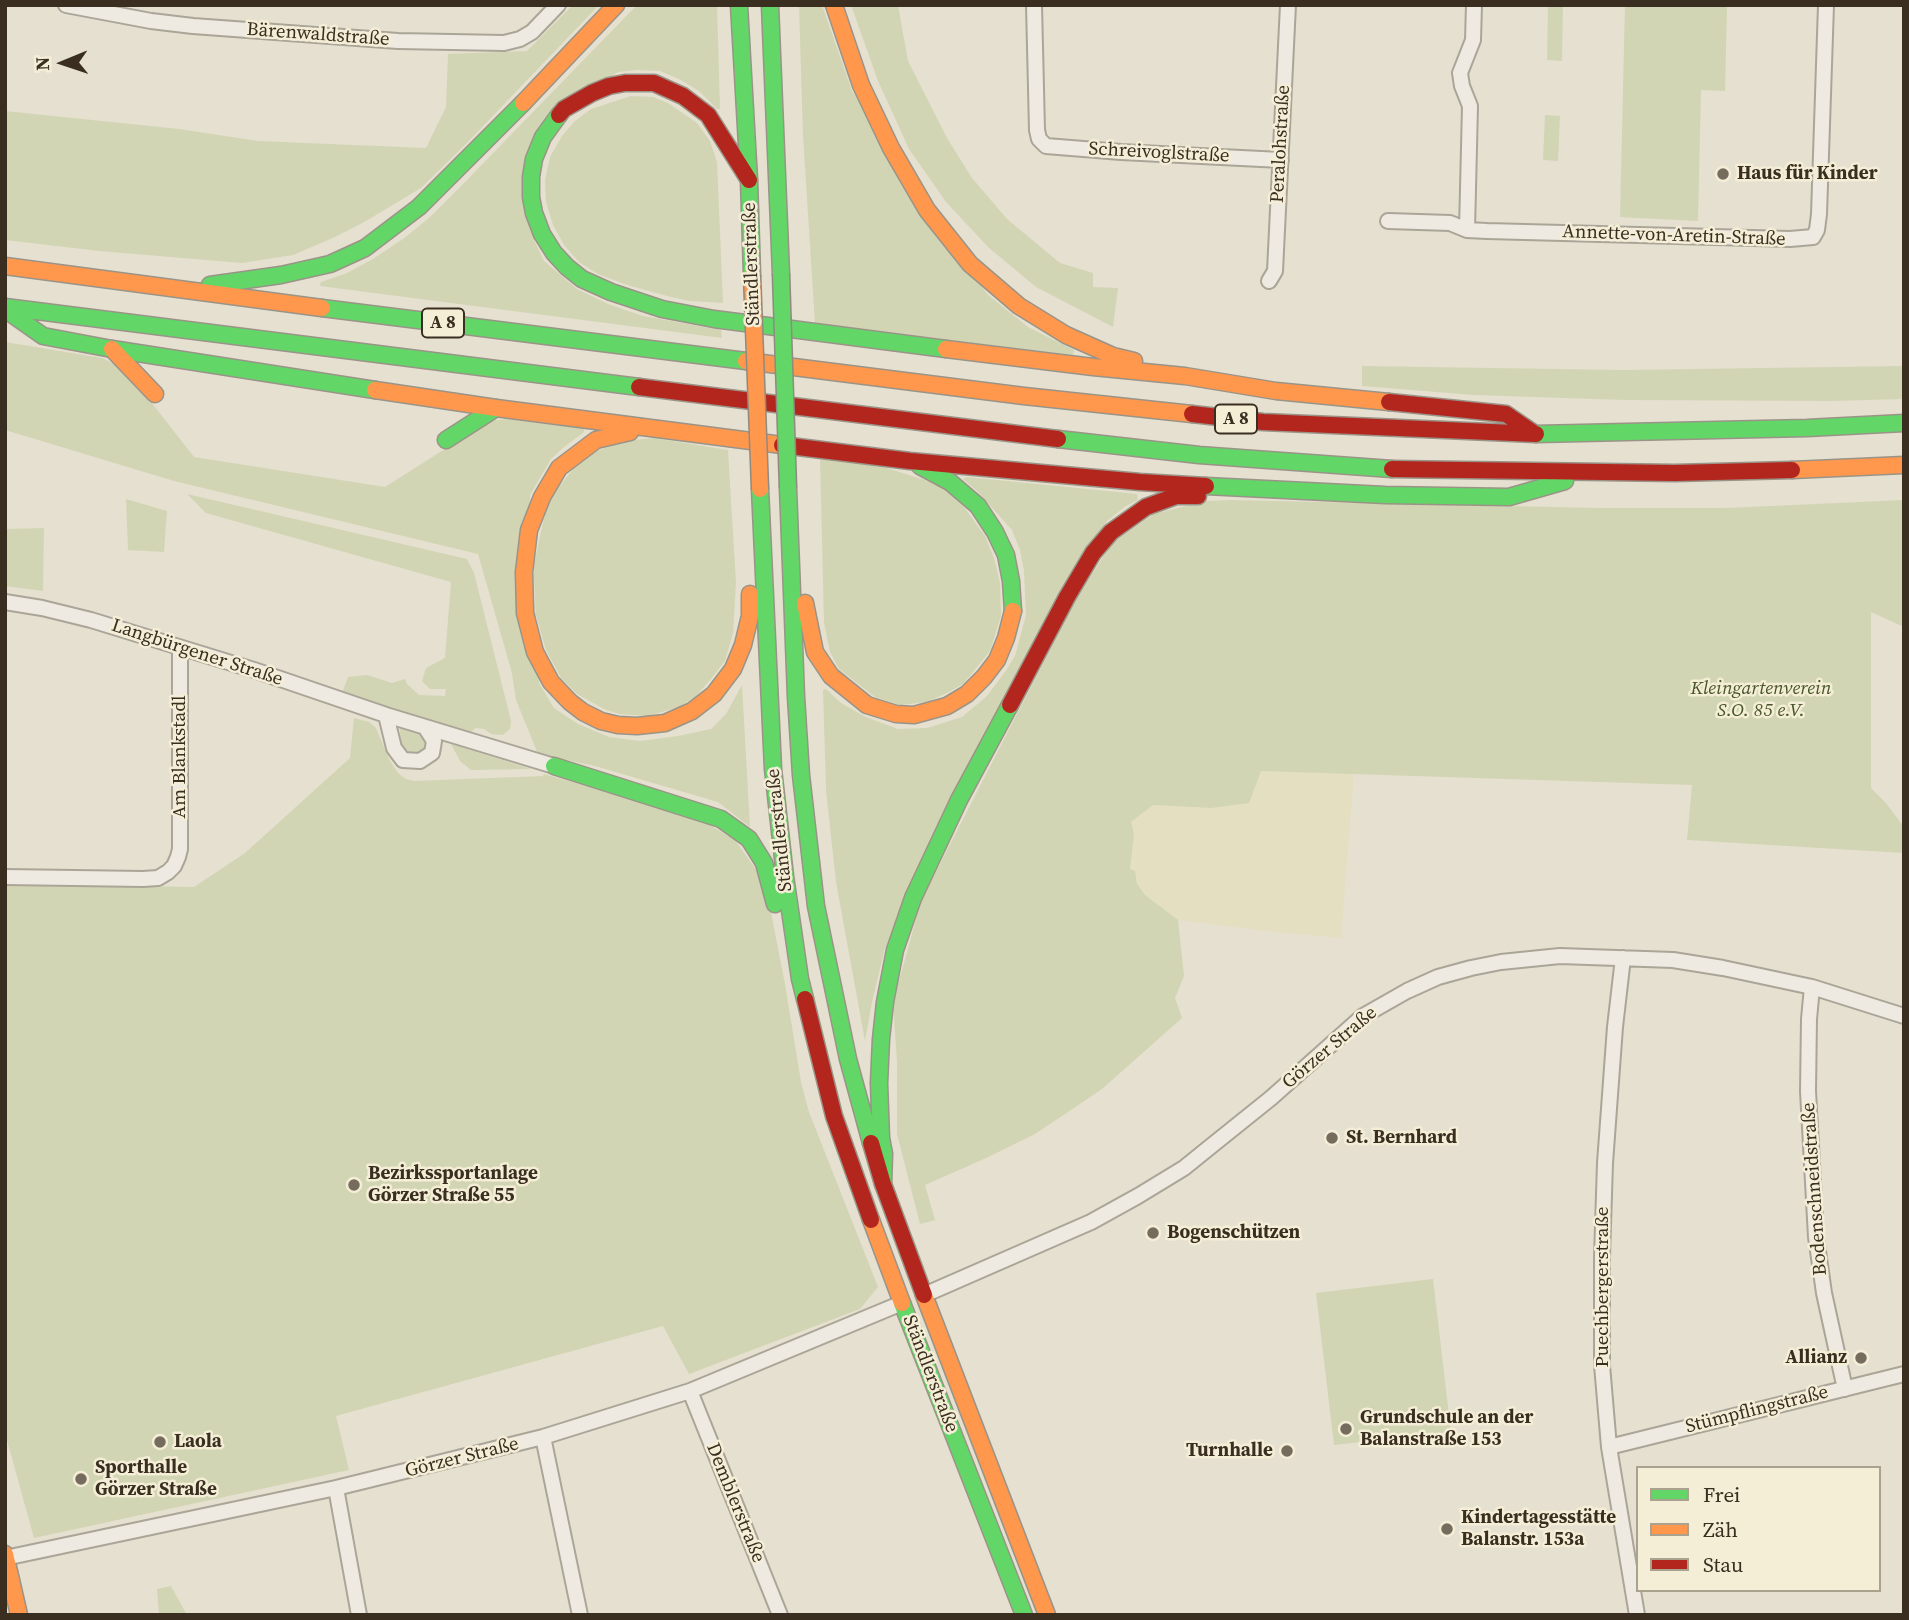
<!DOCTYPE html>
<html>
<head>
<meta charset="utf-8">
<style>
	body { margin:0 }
	#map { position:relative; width:1909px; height:1620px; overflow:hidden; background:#e5e0d0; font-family:"Source Serif 4",serif }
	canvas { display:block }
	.frame { position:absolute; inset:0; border:7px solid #3a2e20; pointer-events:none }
	.legend { position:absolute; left:1636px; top:1466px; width:245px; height:126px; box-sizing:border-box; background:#f5eed7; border:2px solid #aaa18e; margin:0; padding:9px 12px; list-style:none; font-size:21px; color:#3a2e20 }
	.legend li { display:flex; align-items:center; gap:14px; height:35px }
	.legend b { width:35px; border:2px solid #aaa18e }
	.north { position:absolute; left:28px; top:28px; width:70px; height:70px; -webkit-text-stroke:5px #f5eed7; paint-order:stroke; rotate:268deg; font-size:19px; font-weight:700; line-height:28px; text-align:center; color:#3a2e20 }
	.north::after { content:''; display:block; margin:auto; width:24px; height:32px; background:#3a2e20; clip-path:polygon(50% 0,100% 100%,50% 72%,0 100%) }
</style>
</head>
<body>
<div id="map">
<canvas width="1909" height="1620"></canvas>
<div class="frame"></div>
<ul class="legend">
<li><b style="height:9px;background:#63d668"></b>Frei</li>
<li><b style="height:9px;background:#ff974d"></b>Zäh</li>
<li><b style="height:9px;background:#b3261e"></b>Stau</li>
</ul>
<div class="north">N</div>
</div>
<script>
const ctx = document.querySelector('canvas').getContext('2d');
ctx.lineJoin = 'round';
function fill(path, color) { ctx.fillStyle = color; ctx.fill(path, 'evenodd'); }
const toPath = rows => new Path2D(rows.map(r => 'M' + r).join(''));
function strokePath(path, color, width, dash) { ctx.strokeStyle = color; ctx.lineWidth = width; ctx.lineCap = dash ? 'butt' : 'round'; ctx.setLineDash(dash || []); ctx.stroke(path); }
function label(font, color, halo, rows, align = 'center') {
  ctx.font = font + ' "Source Serif 4",serif'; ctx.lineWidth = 5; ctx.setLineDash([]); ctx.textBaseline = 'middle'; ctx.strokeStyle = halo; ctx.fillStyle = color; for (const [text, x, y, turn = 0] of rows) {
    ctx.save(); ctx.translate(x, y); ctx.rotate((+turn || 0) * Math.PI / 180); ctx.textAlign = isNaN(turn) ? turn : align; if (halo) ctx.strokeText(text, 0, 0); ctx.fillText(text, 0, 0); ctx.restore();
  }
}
const farmland = toPath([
	[1260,771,1354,773,1341,938,1274,932,1178,920,1145,895,1137,884,1135,871,1130,869,1134,834,1131,822,1153,805,1211,808]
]);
const green = toPath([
	[573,5,599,5,465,145,421,188,366,221,335,237,293,255,242,263,99,251,5,240,5,111,179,129,258,141,426,148,446,107,448,54,527,51],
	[637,5,717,5,720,109,717,109,699,91,679,79,660,71,637,70,618,72,542,123,534,240,544,261,577,289,608,304,643,316,721,330,722,338,320,286,321,282,347,273,373,259,403,239,429,218,466,181],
	[799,5,822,5,852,91,987,294,1028,327,1074,350,1073,355,815,324,803,136],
	[851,5,898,5,908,61,947,138,972,178,1007,219,1060,263,1093,273,1093,287,1118,288,1113,327,1036,287,989,248,946,202,909,149,878,81],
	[1548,5,1563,5,1562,61,1547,60],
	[1625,5,1727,5,1725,91,1701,90,1698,221,1620,217],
	[631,96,653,97,668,103,697,123,710,141,717,162,723,303,689,301,667,296,627,285,598,274,579,262,564,245,553,225,546,202,545,180,550,157,562,136,575,121,591,109],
	[1545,115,1560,116,1558,161,1543,160],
	[5,342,102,358,122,368,155,407,194,457,385,487,489,421,507,419,584,428,584,432,564,447,551,459,530,495,539,683,554,708,578,724,609,737,640,741,678,736,711,729,726,714,742,685,750,827,718,802,595,766,538,754,516,700,512,673,478,554,174,481,5,430],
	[1362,366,1623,370,1904,366,1904,399,1831,401,1624,400,1474,395,1362,386],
	[654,438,728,450,736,583,733,633,725,661,711,679,696,696,679,707,648,716,619,714,604,709,577,694,561,678,546,650,535,612,532,573,548,500,584,456,623,441],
	[820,457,883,467,922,479,943,488,964,507,985,536,994,558,1000,583,1001,616,990,651,964,683,949,692,927,702,900,705,875,697,839,669,830,652,824,623],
	[967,477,1137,494,1138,500,1126,506,1107,521,885,948,872,1002,865,1041,836,882,826,790,823,690,826,689,841,703,866,717,898,729,927,728,962,717,987,696,1005,672,1015,656,1026,615,1024,571,1020,550,1012,530,977,491,963,479],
	[187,494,467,559,474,573,511,721,510,729,503,735,491,734,484,729,476,728,466,735,342,693,348,677,367,675,392,683,405,679,407,684,419,695,445,696,446,689,430,689,422,681,426,668,445,658,451,582,206,513],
	[126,499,167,511,164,552,128,550],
	[1230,500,1598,508,1726,508,1904,500,1904,627,1871,612,1871,788,1886,803,1904,827,1904,853,1687,840,1692,785,1261,771,1249,803,1211,808,1153,805,1131,822,1134,834,1130,869,1135,871,1137,884,1145,895,1178,920,1184,976,1175,998,1182,1018,1102,1089,1035,1134,984,1159,925,1185,935,1220,920,1224,897,1134,897,1062,893,1003,921,901,1076,599,1112,543,1154,514,1206,501],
	[44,528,43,591,5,586,5,529],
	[354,718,369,722,376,728,390,761,398,773,406,779,414,781,543,776,544,774,698,818,735,840,765,882,785,984,801,1082,809,1112,878,1287,860,1309,689,1374,663,1326,336,1416,349,1470,34,1538,5,1433,5,884,194,887,245,853,350,758],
	[400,728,424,735,426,746,423,752,418,754,410,755,401,749],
	[451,744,531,769,471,770,460,761],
	[1433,1279,1451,1432,1334,1445,1316,1293],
	[171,1586,187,1615,188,1615,159,1615,157,1589]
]);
const street = toPath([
	[66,5,151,21,193,26,398,41,504,43,520,39,532,32,558,5],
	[1034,5,1037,130,1039,139,1046,146,1121,152,1281,160],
	[1388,221,1450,223,1467,230,1487,231,1790,239,1813,237,1817,230,1819,214,1826,5],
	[1467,230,1470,106,1462,86,1460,73,1473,40,1474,5],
	[1269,281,1275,271,1288,5],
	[5,602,42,608,91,620,254,670,386,715,554,766],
	[386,715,394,748,403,760,420,761,432,753,434,741,425,727],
	[5,877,143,879,158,878,168,872,174,866,178,857,180,849,180,648],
	[1623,958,1615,1027,1605,1163,1602,1257,1602,1365,1609,1447,1637,1615],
	[1812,987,1809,1019,1808,1091,1816,1237,1824,1293,1845,1389],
	[924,1295,1091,1222,1138,1196,1184,1168,1205,1151,1271,1098,1363,1016,1407,991,1438,977,1471,968,1501,962,1560,956,1673,960,1723,968,1812,987,1904,1016],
	[690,1391,780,1615],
	[543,1437,580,1615],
	[1609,1447,1904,1374],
	[336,1488,359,1615],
	[5,1558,336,1488,543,1437,690,1391,902,1303]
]);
const fast = toPath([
	[739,5,749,180,752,275],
	[770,5,781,274],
	[559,115,543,137,534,159,531,177,531,197,534,213,542,234,554,253,567,267,582,279,611,292,662,309,714,319,946,349],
	[210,285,281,275,330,264,365,248,419,207,523,103],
	[5,307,639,387],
	[322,308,746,361],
	[6,310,43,336,112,349,375,390],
	[1536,434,1807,428,1904,423],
	[1058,439,1199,455,1392,469],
	[446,440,496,408],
	[920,466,950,482,978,506,995,532,1006,555,1011,581,1013,611],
	[1206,486,1385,495,1509,497,1565,481],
	[788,488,796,697,801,775,816,906,848,1059,871,1143],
	[760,489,773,769,785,876,800,979,805,999],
	[554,766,721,819,749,839,764,863,775,904],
	[883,1184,884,1154,881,1138,879,1083,881,1039,885,1002,895,950,913,898,959,800,1010,705],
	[902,1303,1024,1615]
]);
const slow = toPath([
	[834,5,861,85,891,148,927,210,970,264,1019,306,1066,335,1113,356,1134,361],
	[523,103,616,5],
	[5,266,322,308],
	[112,349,155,394],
	[946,349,1093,367,1185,376,1276,391,1389,402],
	[746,361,1024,396,1192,414],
	[375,390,496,408,782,445],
	[630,432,596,440,559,468,542,497,529,530,524,572,525,613,535,652,551,682,570,702,583,712,601,721,618,725,637,726,665,723,692,711,714,694,733,669,743,645,750,616,750,594],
	[1792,470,1904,465],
	[805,603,815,652,831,676,867,705,896,714,914,715,947,706,967,694,984,677,997,660,1006,638,1013,611],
	[871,1220,902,1303],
	[924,1295,1047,1615],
	[5,1554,19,1615]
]);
const jam = toPath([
	[559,115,564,109,592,93,609,86,625,83,654,83,683,96,708,115,749,180],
	[639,387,1058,439],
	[1389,402,1506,414,1535,434],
	[1192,414,1263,422,1536,434],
	[782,445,910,461,1140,482,1206,486],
	[1392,469,1675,473,1792,470],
	[1010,705,1067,597,1093,553,1111,532,1146,507,1176,496,1198,496],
	[805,999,834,1116,871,1220],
	[871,1143,883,1184,924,1295]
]);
const fastBridge = toPath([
	[781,274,788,488]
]);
const slowBridge = toPath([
	[752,275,760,489]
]);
const markers = [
	[1723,174,7,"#766c5e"],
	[1332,1138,7,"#766c5e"],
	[354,1185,7,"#766c5e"],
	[1153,1233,7,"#766c5e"],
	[1861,1358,7,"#766c5e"],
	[1346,1429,7,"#766c5e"],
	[160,1442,7,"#766c5e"],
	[1287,1451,7,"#766c5e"],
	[81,1479,7,"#766c5e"],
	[1447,1529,7,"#766c5e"]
];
const shields = [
	[443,323,42],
	[1236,419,42]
];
const shieldNames = [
	["A 8",443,323],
	["A 8",1236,419]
];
const streetNames = [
	["Bärenwaldstraße",318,35,4],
	["Peralohstraße",1281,144,-87],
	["Schreivoglstraße",1159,153,3],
	["Annette-von-Aretin-Straße",1674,236,2],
	["Ständlerstraße",752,264,-92],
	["Langbürgener Straße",197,653,18],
	["Am Blankstadl",180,757,-90],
	["Ständlerstraße",780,830,-96],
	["Görzer Straße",1330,1048,-40],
	["Bodenschneidstraße",1815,1189,-94],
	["Puechbergerstraße",1603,1287,-90],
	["Ständlerstraße",930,1374,69],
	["Stümpflingstraße",1757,1410,-14],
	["Görzer Straße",462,1458,-14],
	["Demblerstraße",735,1503,68]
];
const poiNames = [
	["Haus für Kinder",1737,174],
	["St. Bernhard",1346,1138],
	["Bezirkssportanlage",368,1174],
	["Görzer Straße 55",368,1196],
	["Bogenschützen",1167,1233],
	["Allianz",1847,1358,"right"],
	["Grundschule an der",1360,1418],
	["Balanstraße 153",1360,1440],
	["Laola",174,1442],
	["Turnhalle",1273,1451,"right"],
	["Sporthalle",95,1468],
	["Görzer Straße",95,1490],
	["Kindertagesstätte",1461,1518],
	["Balanstr. 153a",1461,1540]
];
const parkNames = [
	["Kleingartenverein",1761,689],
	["S.O. 85 e.V.",1761,711]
];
fill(farmland, '#e4dfc1');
fill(green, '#d2d5b3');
strokePath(street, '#aba598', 18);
strokePath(fast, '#9a9488', 19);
strokePath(slow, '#9a9488', 19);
strokePath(jam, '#9a9488', 19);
strokePath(street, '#eeeae1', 14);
strokePath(fast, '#63d668', 16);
strokePath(slow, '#ff974d', 16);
strokePath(jam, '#b3261e', 16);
strokePath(fastBridge, '#908a7f', 19, []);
strokePath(slowBridge, '#908a7f', 19, []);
strokePath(fastBridge, '#63d668', 16);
strokePath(slowBridge, '#ff974d', 16);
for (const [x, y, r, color] of markers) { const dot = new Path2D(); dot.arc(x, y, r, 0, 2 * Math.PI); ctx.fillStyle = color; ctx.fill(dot); strokePath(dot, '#f5eed7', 2.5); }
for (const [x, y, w] of shields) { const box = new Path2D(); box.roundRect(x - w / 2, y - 14.5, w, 29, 5); ctx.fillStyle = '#f5eed7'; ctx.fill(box); strokePath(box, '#3a2e20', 2); }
label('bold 18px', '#3a2e20', null, shieldNames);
label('19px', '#3a2e20', '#f5eed7', streetNames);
label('bold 19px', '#3a2e20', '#f5eed7', poiNames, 'left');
label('italic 19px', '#475628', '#f5eed7', parkNames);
</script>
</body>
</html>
